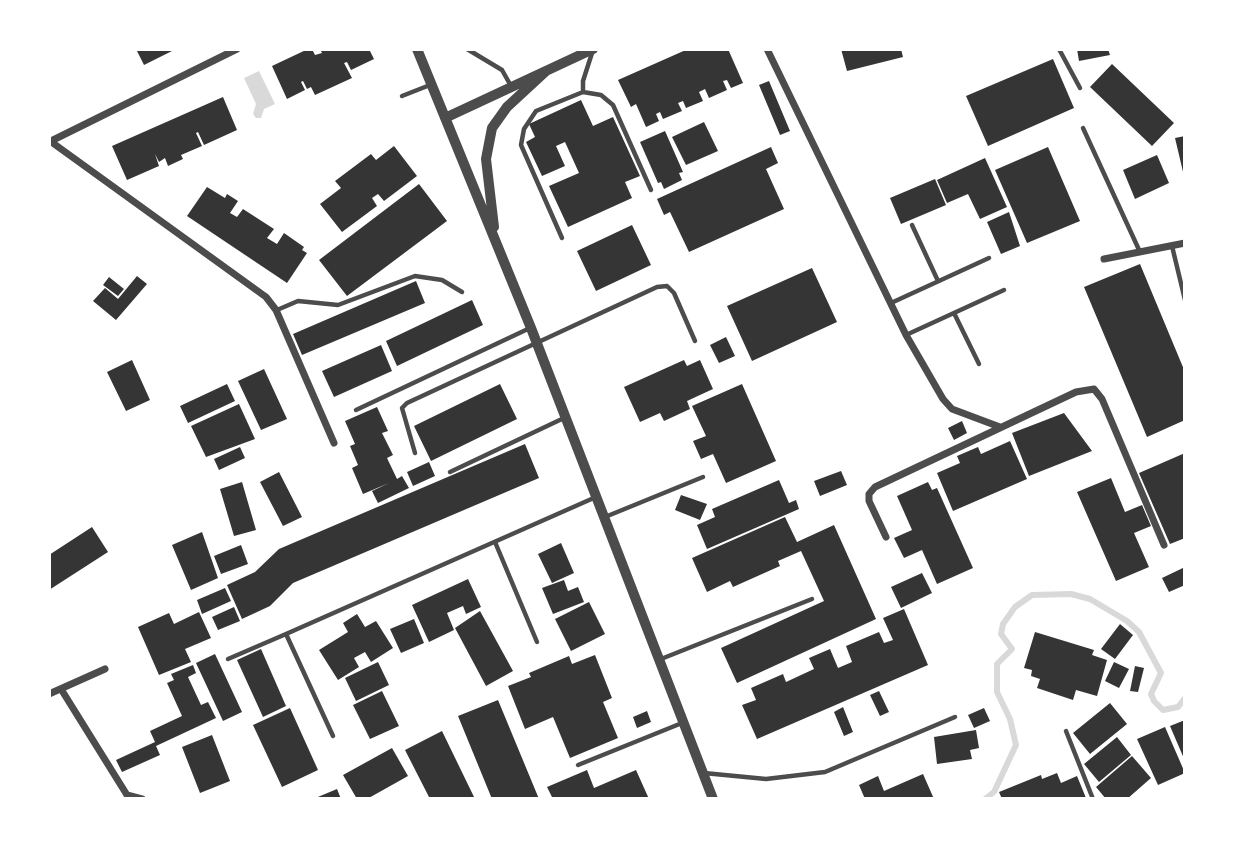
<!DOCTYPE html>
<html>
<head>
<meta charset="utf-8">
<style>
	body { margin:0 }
	#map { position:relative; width:1234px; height:848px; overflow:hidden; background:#fff; font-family:"Sofia Sans Condensed",sans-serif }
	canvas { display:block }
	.frame { position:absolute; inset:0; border:51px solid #fff; pointer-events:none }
</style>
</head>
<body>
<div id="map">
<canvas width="1234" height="848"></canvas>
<div class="frame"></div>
</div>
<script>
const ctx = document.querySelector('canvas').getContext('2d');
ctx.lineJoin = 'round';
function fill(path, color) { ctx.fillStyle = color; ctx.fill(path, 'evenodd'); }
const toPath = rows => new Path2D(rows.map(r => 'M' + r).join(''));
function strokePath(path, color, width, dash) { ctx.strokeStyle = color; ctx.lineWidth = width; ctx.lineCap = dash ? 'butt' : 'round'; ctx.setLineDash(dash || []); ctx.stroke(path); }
const water = toPath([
	[259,71,275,104,264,109,261,118,256,118,253,114,256,104,244,78]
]);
const stream = toPath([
	[985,799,994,792,1016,745,1010,719,997,692,997,664,1012,649,1001,634,1003,624,1015,607,1032,595,1071,594,1090,599,1127,621,1139,632,1161,673,1151,694,1154,701,1163,710,1178,707,1185,698]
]);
const building = toPath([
	[136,49,176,49,144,65],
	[308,49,312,49,315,55,322,53,320,49,369,49,374,59,351,70,347,62,344,63,352,78,315,95,311,87,307,89,303,81,301,82,305,90,287,99,272,66],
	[688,49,728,49,743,83,731,88,727,80,723,81,727,90,709,98,705,89,699,92,703,101,686,108,683,101,678,103,682,111,663,119,660,112,656,114,659,121,646,127,636,104,631,107,618,80],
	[841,49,901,49,903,57,847,71],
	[1077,49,1108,49,1110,55,1079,61],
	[1053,59,1074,108,988,146,966,96],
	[1112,64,1174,123,1152,146,1090,87],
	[769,81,790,131,780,135,759,85],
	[223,97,237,130,204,145,198,132,196,133,202,146,181,155,183,159,168,166,165,158,159,162,155,154,159,166,127,180,112,146],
	[581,100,593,126,613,117,640,176,625,182,632,198,568,227,549,186,579,173,565,142,556,146,565,166,542,176,526,142,535,137,529,124],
	[704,122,718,151,686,165,672,137],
	[665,131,683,172,679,173,682,180,664,189,661,182,658,183,640,142],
	[1185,136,1185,176,1184,176,1175,138],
	[394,146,417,176,384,201,378,194,372,198,377,206,342,232,320,204,341,188,335,181,371,154,376,160],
	[771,147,778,163,766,169,784,209,689,252,670,212,664,215,657,199],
	[1048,147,1080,221,1027,243,995,170],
	[1157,155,1169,183,1135,199,1123,170],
	[985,158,1007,207,980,219,968,194,947,203,937,180],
	[935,179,946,205,901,224,890,198],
	[419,184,447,221,347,296,319,260],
	[207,187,225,198,227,194,238,201,230,213,237,217,243,209,274,229,267,238,277,244,284,233,304,247,302,250,307,253,287,283,187,216],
	[1009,212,1020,246,1001,254,987,222],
	[632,225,651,265,596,291,577,251],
	[1140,264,1185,372,1185,420,1147,437,1084,287],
	[812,268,837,322,752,361,727,306],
	[137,276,147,284,116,320,93,301,105,288,118,299],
	[109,277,124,289,118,296,103,285],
	[416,281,425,303,302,355,293,334],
	[472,300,483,325,397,366,386,341],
	[726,337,735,356,719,363,710,345],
	[381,345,392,371,334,397,322,371],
	[132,360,150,400,126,411,107,372],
	[684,360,687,366,700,360,713,389,687,401,690,409,664,421,660,413,640,422,624,387],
	[264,369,287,419,261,430,238,381],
	[227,384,235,401,188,423,180,406],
	[500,384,517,419,431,461,414,426],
	[742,384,776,461,726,483,713,454,701,459,693,441,706,436,692,406],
	[239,404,255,439,206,457,191,426],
	[377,407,388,431,382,433,393,455,387,458,397,479,402,476,409,488,378,503,372,491,389,483,363,494,352,468,358,465,350,446,355,444,345,421],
	[1064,413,1092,451,1029,476,1012,433],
	[962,421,967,433,954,440,948,428],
	[1010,441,1027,479,953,511,937,473,960,463,957,456,978,447,981,454],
	[525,444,539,478,293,583,270,606,242,619,227,585,255,572,279,549],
	[240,447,245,458,219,470,214,459],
	[1185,453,1185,538,1170,544,1139,473],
	[429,462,435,476,413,486,407,472],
	[841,471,847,485,820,496,814,481],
	[279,472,302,517,283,526,260,482],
	[1111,478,1125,512,1142,505,1151,526,1134,533,1149,567,1116,581,1077,492],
	[779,480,789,503,796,500,799,509,707,549,697,525,715,517,712,509],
	[242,482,256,530,234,536,220,489],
	[928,482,932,490,937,488,973,568,937,584,922,550,904,558,894,538,912,530,897,496],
	[681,495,707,504,700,520,675,510],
	[785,517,797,542,834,525,876,619,737,683,721,648,824,601,801,551,778,561,780,566,733,587,730,581,707,592,692,558],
	[92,527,108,552,49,590,49,555],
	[202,532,218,578,191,590,172,545],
	[561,543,574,573,552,583,538,554],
	[241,545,248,564,221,574,214,556],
	[1185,567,1185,585,1169,592,1162,578],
	[922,573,932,593,901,608,891,587],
	[468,579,481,607,466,614,463,606,447,613,454,630,429,642,412,605],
	[564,580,568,591,578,587,584,602,553,614,542,588],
	[225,588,231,601,202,614,197,600],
	[589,602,605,634,571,651,555,619],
	[234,607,240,621,218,630,212,617],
	[904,609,928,665,757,739,742,705,756,700,751,688,783,674,786,682,814,669,809,658,830,649,838,668,852,662,846,646,879,632,884,643,893,640,883,618],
	[480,611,513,671,486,686,455,628],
	[199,612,211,638,185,649,191,662,159,675,138,627,169,613,174,624],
	[357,614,365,627,376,621,393,648,371,662,365,652,354,658,359,667,338,680,319,650,348,632,343,623],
	[414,619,424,643,401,653,390,629],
	[1120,624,1133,635,1115,659,1101,649],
	[1035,632,1094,650,1092,655,1107,660,1097,696,1076,690,1073,700,1037,688,1040,679,1031,676,1032,670,1024,668],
	[261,649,286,706,263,717,237,660],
	[215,654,242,712,223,721,196,663],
	[595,655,612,698,603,702,618,738,570,758,553,717,525,729,508,686,531,677,529,673,569,656,572,664],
	[378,662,389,685,356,701,345,678],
	[1114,662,1129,669,1119,688,1105,681],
	[193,665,196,673,188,677,201,705,208,702,216,718,156,746,160,755,122,772,116,760,155,742,150,731,182,716,167,683,174,680,171,674],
	[1135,666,1144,668,1138,692,1130,691],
	[382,691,399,726,370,739,353,705],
	[879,691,889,712,880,716,870,695],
	[498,700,539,799,492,799,458,716],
	[1110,703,1127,724,1090,754,1073,733],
	[843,707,853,732,844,736,834,712],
	[290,708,318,770,282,787,253,725],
	[984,708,990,721,974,728,968,715],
	[647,711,651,722,637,728,633,717],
	[1185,720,1185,761,1170,726],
	[1165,727,1185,773,1158,785,1137,739],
	[976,730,979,748,970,750,972,759,937,764,934,737],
	[442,731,475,799,430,799,405,750],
	[212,735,230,781,200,793,182,747],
	[1117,737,1131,755,1099,782,1084,764],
	[392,748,408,776,367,799,357,799,343,775],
	[1132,756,1151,778,1127,799,1106,799,1096,787],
	[587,770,594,788,636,770,649,799,553,799,547,787],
	[1057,773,1061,783,1077,776,1086,798,1002,799,999,792,1041,775,1042,779],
	[923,774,934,799,865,799,859,785,878,776,884,791],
	[337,789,341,799,313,799]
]);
const service = toPath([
	[467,49,502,70,511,86],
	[1059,49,1080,88],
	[583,92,583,81,592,53],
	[402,96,430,85],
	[1083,128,1140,252],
	[912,225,938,281],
	[562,238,521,145,524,129,536,111,583,92,601,95,613,105,651,190],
	[1172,246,1185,300],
	[891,303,989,258],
	[277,310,298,301,338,305,415,276,442,280,462,292],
	[954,313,979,364],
	[906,335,1004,290],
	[356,410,530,328],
	[415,453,402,408,407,403,657,287,667,286,674,293,695,341],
	[450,472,564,418],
	[605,517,703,477],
	[495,542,537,642],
	[228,659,286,634],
	[661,659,812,599],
	[1066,731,1093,799],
	[333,736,286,634,596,497],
	[578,765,682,723],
	[704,773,766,779,825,772,955,717]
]);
const minor = toPath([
	[767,49,906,335,943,399,952,409,1000,427],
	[50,141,266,297,276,310,334,443],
	[49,142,237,49],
	[1104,259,1185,243],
	[886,537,869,501,869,494,875,487,1076,392,1094,389,1102,399,1164,545],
	[61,689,127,795,142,799],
	[49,694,105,669]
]);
const tertiary = toPath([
	[417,49,531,328,713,799],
	[445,118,593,49],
	[494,227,486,159,492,128,507,107,546,71]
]);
fill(water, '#d9d9d9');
strokePath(stream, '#d9d9d9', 6);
fill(building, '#353535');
strokePath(service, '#4c4c4c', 4.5);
strokePath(minor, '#4c4c4c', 7);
strokePath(tertiary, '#4c4c4c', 10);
</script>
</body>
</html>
